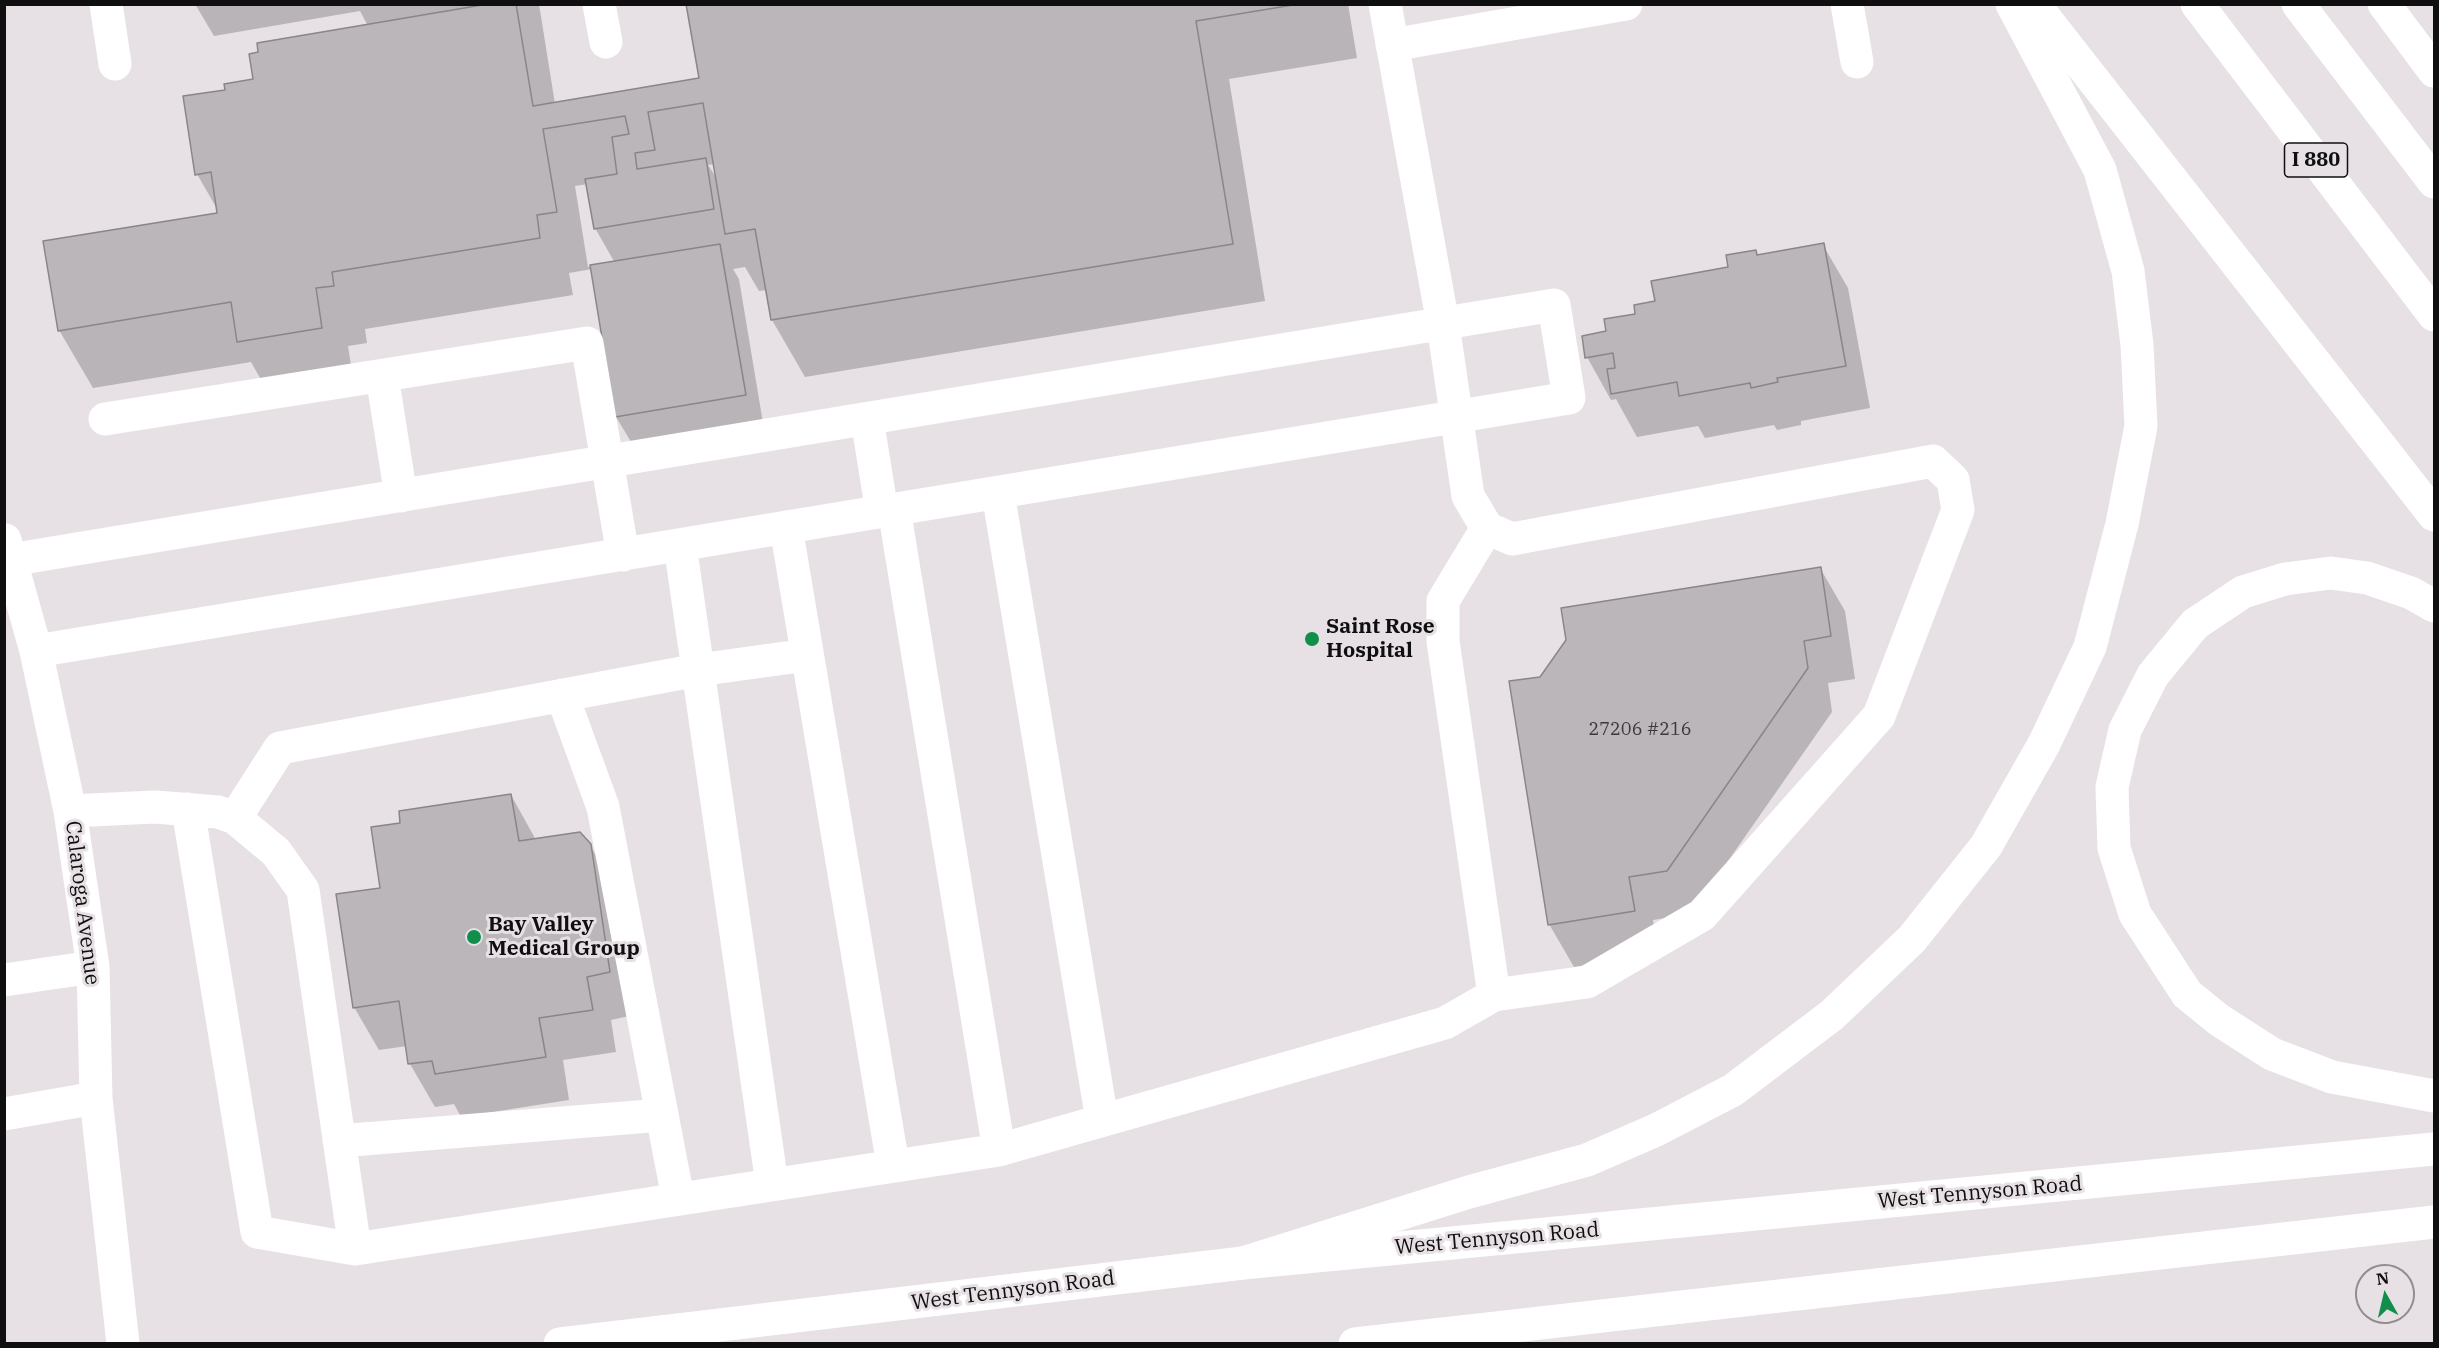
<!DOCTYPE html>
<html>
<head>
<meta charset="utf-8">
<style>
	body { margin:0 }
	#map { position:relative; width:2439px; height:1348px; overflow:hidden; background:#e7e1e5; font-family:"IBM Plex Serif",serif }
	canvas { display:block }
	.frame { position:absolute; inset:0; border:6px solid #100f10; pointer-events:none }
	.north { position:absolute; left:2355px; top:1264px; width:60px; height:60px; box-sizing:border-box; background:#e7e1e5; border:2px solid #918d90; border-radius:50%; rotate:352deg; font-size:16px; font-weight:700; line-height:24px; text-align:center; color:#100f10 }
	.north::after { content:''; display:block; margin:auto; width:21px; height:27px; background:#108e4b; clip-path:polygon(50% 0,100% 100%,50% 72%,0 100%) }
</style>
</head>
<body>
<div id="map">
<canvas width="2439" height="1348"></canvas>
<div class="frame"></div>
<div class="north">N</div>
</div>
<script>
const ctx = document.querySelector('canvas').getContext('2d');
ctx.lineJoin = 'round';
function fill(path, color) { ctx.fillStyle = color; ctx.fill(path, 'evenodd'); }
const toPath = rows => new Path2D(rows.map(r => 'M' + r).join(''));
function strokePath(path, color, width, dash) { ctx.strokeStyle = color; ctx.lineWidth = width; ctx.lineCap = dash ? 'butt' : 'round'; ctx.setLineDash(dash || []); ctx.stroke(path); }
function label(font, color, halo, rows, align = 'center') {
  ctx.font = font + ' "IBM Plex Serif",serif'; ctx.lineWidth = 6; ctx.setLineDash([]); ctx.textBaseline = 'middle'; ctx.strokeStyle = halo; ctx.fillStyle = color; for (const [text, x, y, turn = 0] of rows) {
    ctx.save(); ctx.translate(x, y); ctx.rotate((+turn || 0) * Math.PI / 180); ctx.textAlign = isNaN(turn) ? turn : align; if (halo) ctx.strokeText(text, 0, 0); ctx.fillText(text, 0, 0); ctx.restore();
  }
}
const shadow = toPath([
	[195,4,539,4,555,104,700,80,688,4,1348,4,1357,58,1229,79,1265,301,805,377,772,320,767,290,759,291,745,267,733,269,739,279,764,429,636,450,616,417,592,269,569,273,573,295,365,329,367,343,348,346,354,385,272,399,251,362,93,388,59,330,220,214,197,174,227,91,255,80,368,26,360,11,214,36],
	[714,164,717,179,708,165],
	[588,184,595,228,615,263,588,267,575,186],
	[1823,245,1848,288,1870,408,1801,421,1801,425,1777,430,1774,425,1705,438,1698,426,1637,437,1616,399,1611,400,1587,357,1608,332,1656,302,1730,268,1755,251,1758,256],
	[1820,568,1845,611,1855,679,1828,683,1832,712,1691,914,1653,920,1658,953,1574,967,1549,924,1541,678],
	[511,795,536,840,590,845,615,889,634,1015,611,1020,616,1052,563,1060,569,1100,461,1117,454,1104,435,1107,410,1064,407,1046,379,1050,354,1007,382,889,402,824]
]);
const building = toPath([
	[488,4,516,4,533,106,699,78,686,4,1299,4,1196,21,1233,244,771,320,755,229,725,234,703,103,648,112,655,150,635,153,637,169,706,158,714,209,594,229,585,179,617,174,612,137,629,134,625,116,543,129,557,212,537,215,540,238,332,272,334,286,316,288,322,328,237,342,231,302,58,331,43,241,217,213,211,172,195,175,183,96,225,90,224,84,253,79,249,54,258,52,257,43,488,4],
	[1824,243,1846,366,1777,378,1778,382,1751,388,1750,383,1679,396,1677,382,1611,394,1607,369,1615,368,1613,353,1585,358,1582,336,1606,331,1604,319,1635,314,1634,305,1655,301,1651,281,1728,267,1726,255,1756,250,1757,255,1824,243],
	[720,244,746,395,615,417,590,265,720,244],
	[1821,567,1831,636,1804,641,1808,668,1667,871,1629,877,1635,911,1548,925,1509,681,1540,677,1566,640,1561,608,1821,567],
	[511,794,519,841,580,832,591,844,610,972,587,977,593,1010,539,1018,546,1057,435,1074,432,1061,408,1064,399,1001,353,1008,336,894,380,888,371,827,400,823,399,811,511,794]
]);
const minor = toPath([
	[106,4,115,64],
	[599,4,606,42],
	[1847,4,1857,62],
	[1392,45,1626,4],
	[382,376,401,496],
	[105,419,587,343,623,555],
	[867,419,882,512],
	[998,493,1102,1120],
	[894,509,999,1150],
	[786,527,893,1165],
	[1487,528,1443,601,1443,641,1494,995],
	[5,540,36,651,70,811,93,967,96,1098,123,1344],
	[680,545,772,1184],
	[10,560,1554,305,1569,398,36,651],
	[562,695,603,807,678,1198],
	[188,809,257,1232,355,1249],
	[70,811,155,807,218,812,235,818,276,852,303,890,355,1249,999,1150,1445,1023,1494,995,1587,982,1702,915,1879,716,1958,510,1953,480,1933,461,1512,539,1487,528,1468,496,1443,324,1385,4],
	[235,818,280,748,698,670,807,655],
	[4,980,93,967],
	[4,1114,96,1098],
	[339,1141,662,1115]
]);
const major = toPath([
	[560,1344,1243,1263,2434,1149],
	[1355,1344,2434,1222]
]);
const highway = toPath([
	[2034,4,2434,515],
	[2197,4,2434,315],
	[2298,4,2434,182],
	[2384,4,2434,71],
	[2434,606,2411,593,2367,578,2331,573,2285,579,2243,592,2195,624,2153,675,2125,730,2112,787,2114,848,2135,914,2187,994,2219,1020,2272,1054,2332,1077,2434,1096],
	[1243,1263,1469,1192,1587,1160,1656,1130,1733,1090,1832,1015,1912,939,1986,846,2044,744,2090,647,2122,524,2141,426,2137,345,2128,271,2100,170,2012,4]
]);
const markers = [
	[1312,639,8,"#108e4b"],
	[474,937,8,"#108e4b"]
];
const numberNames = [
	["27206 #216",1640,730]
];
const shields = [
	[2316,160,63]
];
const shieldNames = [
	["I 880",2316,160]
];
const poiNames = [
	["Saint Rose",1326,627],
	["Hospital",1326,651],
	["Bay Valley",488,925],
	["Medical Group",488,949]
];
const streetNames = [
	["Calaroga Avenue",82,903,83],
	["West Tennyson Road",1980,1193,-5],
	["West Tennyson Road",1497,1239,-5],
	["West Tennyson Road",1013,1291,-7]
];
fill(shadow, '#0003');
fill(building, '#bbb6b9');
strokePath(building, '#8a8588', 1.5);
strokePath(minor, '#fff', 33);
strokePath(major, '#fff', 33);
strokePath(highway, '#fff', 33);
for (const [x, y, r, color] of markers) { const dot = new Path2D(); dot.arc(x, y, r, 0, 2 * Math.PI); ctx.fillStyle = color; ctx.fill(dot); strokePath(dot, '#e7e1e5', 2); }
label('18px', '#3b393a', null, numberNames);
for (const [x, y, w] of shields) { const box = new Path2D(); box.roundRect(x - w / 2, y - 17, w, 34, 4.5); ctx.fillStyle = '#e7e1e5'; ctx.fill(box); strokePath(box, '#100f10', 1.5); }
label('bold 20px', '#100f10', null, shieldNames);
label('bold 21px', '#100f10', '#e7e1e5', poiNames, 'left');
label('21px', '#100f10', '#e7e1e5', streetNames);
</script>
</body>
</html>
